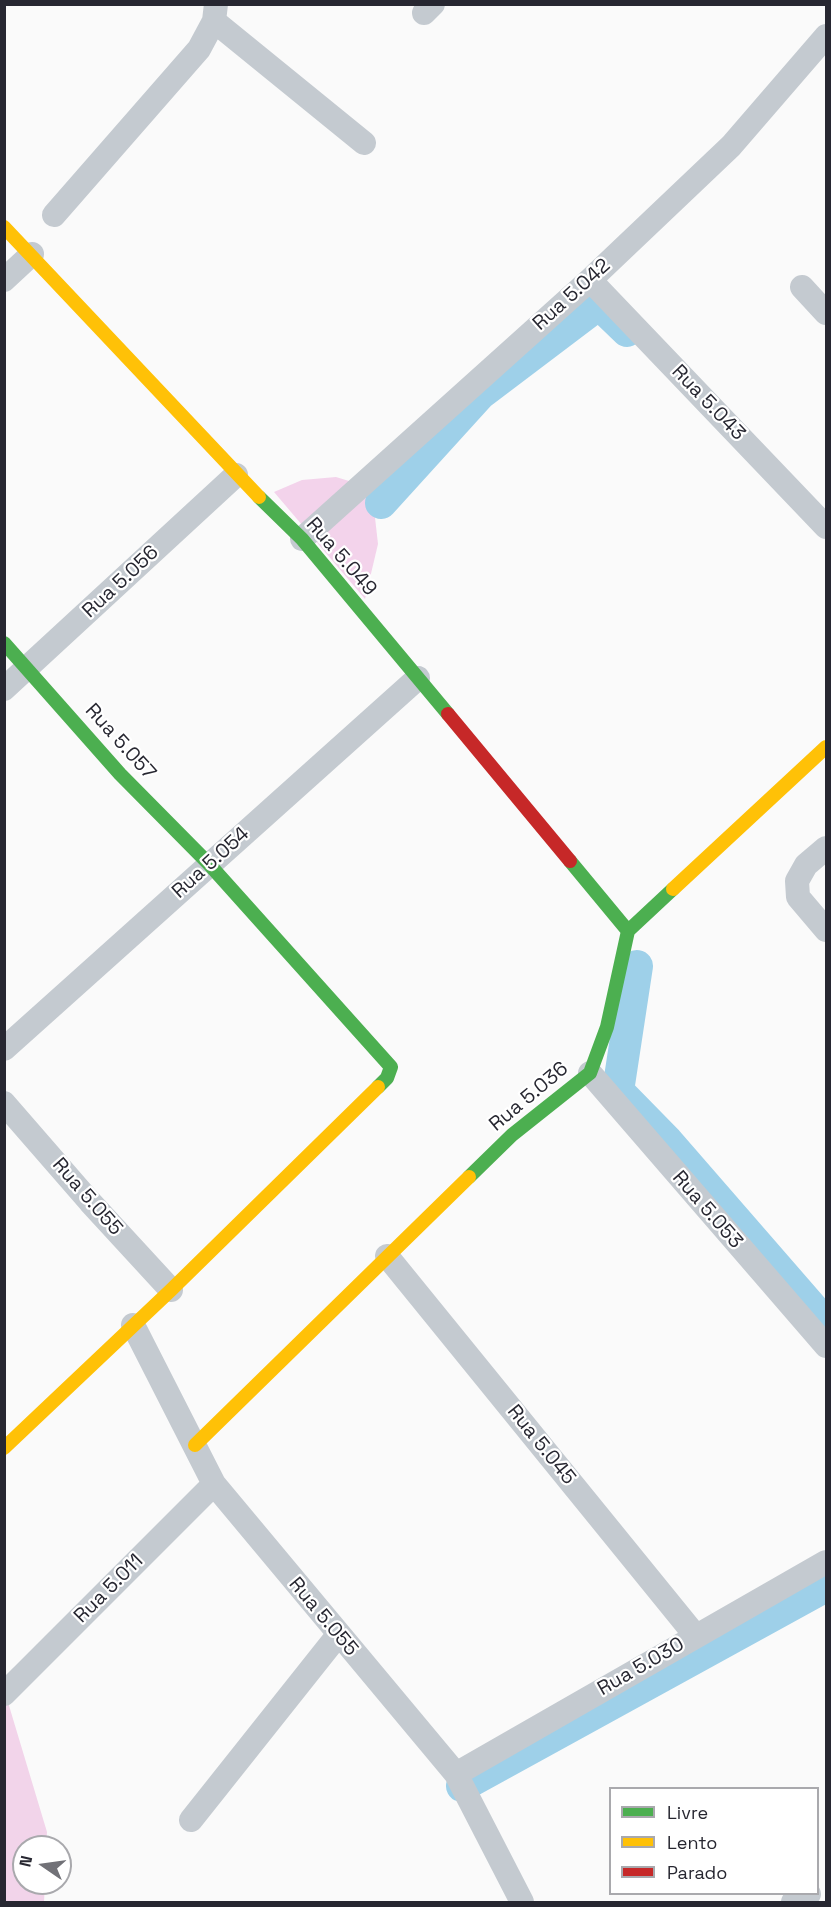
<!DOCTYPE html>
<html>
<head>
<meta charset="utf-8">
<style>
	body { margin:0 }
	#map { position:relative; width:831px; height:1907px; overflow:hidden; background:#fafafa; font-family:"Space Grotesk",sans-serif }
	canvas { display:block }
	.frame { position:absolute; inset:0; border:6px solid #272731; pointer-events:none }
	.legend { position:absolute; left:609px; top:1787px; width:210px; height:108px; box-sizing:border-box; background:#fff; border:2px solid #a9a9ad; margin:0; padding:8px 10px; list-style:none; font-size:18px; color:#272731 }
	.legend li { display:flex; align-items:center; gap:12px; height:30px }
	.legend b { width:30px; border:2px solid #a9a9ad }
	.north { position:absolute; left:12px; top:1835px; width:60px; height:60px; box-sizing:border-box; background:#fff; border:2px solid #a9a9ad; border-radius:50%; rotate:283deg; font-size:16px; font-weight:700; line-height:24px; text-align:center; color:#272731 }
	.north::after { content:''; display:block; margin:auto; width:21px; height:27px; background:#717177; clip-path:polygon(50% 0,100% 100%,50% 72%,0 100%) }
</style>
</head>
<body>
<div id="map">
<canvas width="831" height="1907"></canvas>
<div class="frame"></div>
<ul class="legend">
<li><b style="height:8px;background:#4caf50"></b>Livre</li>
<li><b style="height:8px;background:#ffc107"></b>Lento</li>
<li><b style="height:8px;background:#c62828"></b>Parado</li>
</ul>
<div class="north">N</div>
</div>
<script>
const ctx = document.querySelector('canvas').getContext('2d');
ctx.lineJoin = 'round';
function fill(path, color) { ctx.fillStyle = color; ctx.fill(path, 'evenodd'); }
const toPath = rows => new Path2D(rows.map(r => 'M' + r).join(''));
function strokePath(path, color, width, dash) { ctx.strokeStyle = color; ctx.lineWidth = width; ctx.lineCap = dash ? 'butt' : 'round'; ctx.setLineDash(dash || []); ctx.stroke(path); }
function label(font, color, halo, rows, align = 'center') {
  ctx.font = font + ' "Space Grotesk",sans-serif'; ctx.lineWidth = 4.5; ctx.setLineDash([]); ctx.textBaseline = 'middle'; ctx.strokeStyle = halo; ctx.fillStyle = color; for (const [text, x, y, turn = 0] of rows) {
    ctx.save(); ctx.translate(x, y); ctx.rotate((+turn || 0) * Math.PI / 180); ctx.textAlign = isNaN(turn) ? turn : align; if (halo) ctx.strokeText(text, 0, 0); ctx.fillText(text, 0, 0); ctx.restore();
  }
}
const green = toPath([
	[4,1689,47,1832,46,1847,24,1847,24,1883,45,1883,44,1902,5,1902]
]);
const forest = toPath([
	[336,477,362,485,373,500,378,544,365,599,274,492,302,480]
]);
const canal = toPath([
	[381,503,480,394,599,304,627,331],
	[637,966,618,1091,667,1141,826,1324],
	[462,1786,826,1586]
]);
const street = toPath([
	[424,13,433,4],
	[214,21,364,143],
	[54,215,199,49,214,21,216,4],
	[4,280,32,254],
	[590,280,826,527],
	[802,287,826,313],
	[302,539,590,280,731,146,826,36],
	[4,689,236,475],
	[826,848,806,865,797,881,798,897,826,930],
	[4,1049,418,678],
	[590,1073,826,1346],
	[4,1103,90,1202,171,1290],
	[387,1256,695,1635],
	[133,1325,214,1484,456,1774,522,1902],
	[4,1694,214,1484],
	[456,1774,826,1562],
	[191,1820,338,1635],
	[793,1902,809,1894]
]);
const fast = toPath([
	[259,497,302,539,448,714],
	[4,643,120,774,209,864,391,1067,387,1078,378,1087],
	[570,861,628,931],
	[469,1177,512,1135,590,1073,607,1027,628,931,673,889]
]);
const slow = toPath([
	[4,227,259,497],
	[673,889,826,747],
	[195,1445,469,1177],
	[4,1448,171,1290,378,1087]
]);
const jam = toPath([
	[448,714,570,861]
]);
const streetNames = [
	["Rua 5.042",572,295,-42],
	["Rua 5.043",708,403,46],
	["Rua 5.049",341,557,49],
	["Rua 5.056",121,582,-43],
	["Rua 5.057",120,742,48],
	["Rua 5.054",211,863,-42],
	["Rua 5.036",529,1097,-40],
	["Rua 5.055",87,1197,49],
	["Rua 5.053",707,1210,49],
	["Rua 5.045",541,1445,51],
	["Rua 5.011",109,1589,-45],
	["Rua 5.055",323,1617,50],
	["Rua 5.030",641,1667,-30]
];
fill(green, '#f2d4ea');
fill(forest, '#f3d3eb');
strokePath(canal, '#9ed0e9', 32);
strokePath(street, '#c4cad0', 24);
strokePath(fast, '#4caf50', 14);
strokePath(slow, '#ffc107', 14);
strokePath(jam, '#c62828', 14);
label('20px', '#272731', '#fff', streetNames);
</script>
</body>
</html>
